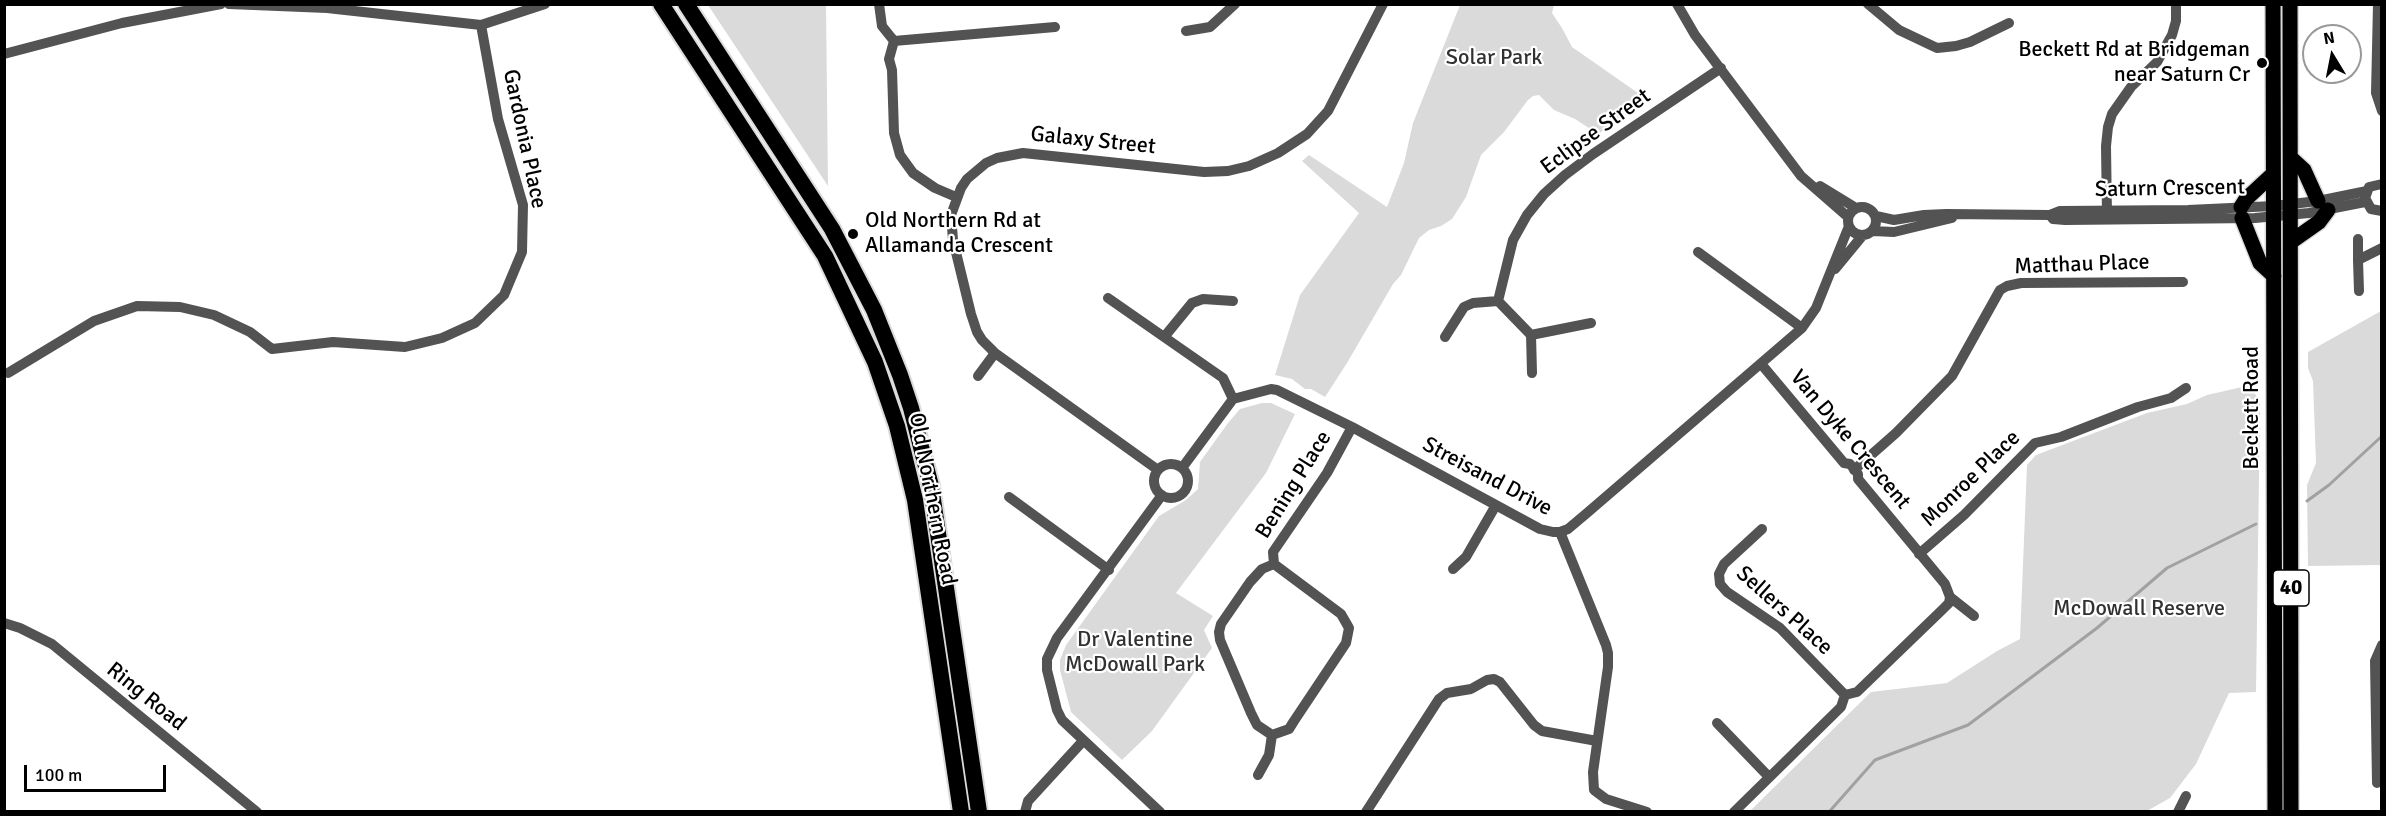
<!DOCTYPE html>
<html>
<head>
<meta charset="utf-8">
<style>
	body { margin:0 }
	#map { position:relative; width:2386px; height:816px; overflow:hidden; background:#fff; font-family:Signika,sans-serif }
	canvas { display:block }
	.frame { position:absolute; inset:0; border:6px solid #000; pointer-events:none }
	.north { position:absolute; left:2302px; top:24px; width:60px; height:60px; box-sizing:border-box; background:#fff; border:2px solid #999; border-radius:50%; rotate:350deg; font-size:16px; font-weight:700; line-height:24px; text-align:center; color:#000 }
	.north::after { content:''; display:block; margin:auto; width:21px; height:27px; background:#000; clip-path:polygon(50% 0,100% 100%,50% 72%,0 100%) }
	.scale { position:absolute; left:24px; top:765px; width:142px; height:27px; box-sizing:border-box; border:3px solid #000; border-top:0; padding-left:8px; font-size:18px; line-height:21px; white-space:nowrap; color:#000; -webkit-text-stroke:4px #fff; paint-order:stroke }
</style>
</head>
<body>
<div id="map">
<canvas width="2386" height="816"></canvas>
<div class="frame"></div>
<div class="north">N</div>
<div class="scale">100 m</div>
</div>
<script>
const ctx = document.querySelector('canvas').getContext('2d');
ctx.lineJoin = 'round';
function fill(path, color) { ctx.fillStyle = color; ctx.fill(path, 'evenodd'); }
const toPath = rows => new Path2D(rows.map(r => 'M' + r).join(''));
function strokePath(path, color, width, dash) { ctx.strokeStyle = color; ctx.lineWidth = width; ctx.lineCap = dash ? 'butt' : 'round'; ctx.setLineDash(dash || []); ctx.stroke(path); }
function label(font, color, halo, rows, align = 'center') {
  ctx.font = font + ' Signika,sans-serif'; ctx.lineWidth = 4.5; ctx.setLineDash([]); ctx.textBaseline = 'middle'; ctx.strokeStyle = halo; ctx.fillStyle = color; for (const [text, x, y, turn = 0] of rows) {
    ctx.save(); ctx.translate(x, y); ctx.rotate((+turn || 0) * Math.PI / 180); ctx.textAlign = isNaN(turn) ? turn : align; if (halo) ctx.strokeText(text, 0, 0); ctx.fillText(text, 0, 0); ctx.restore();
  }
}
const green = toPath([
	[708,5,826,5,828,186],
	[1460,5,1554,5,1552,13,1562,28,1572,47,1648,100,1598,134,1575,119,1554,110,1539,95,1533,96,1528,100,1504,132,1481,155,1466,197,1452,219,1441,226,1429,230,1419,238,1401,275,1393,284,1347,363,1325,397,1311,389,1305,389,1292,379,1275,375,1300,295,1359,213,1302,161,1309,155,1387,207,1404,163,1413,123],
	[2381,311,2381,565,2308,566,2307,485,2316,463,2313,381,2308,368,2308,352],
	[2251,385,2260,404,2256,692,2229,693,2196,764,2170,798,2145,812,1750,811,1871,692,1947,683,1997,651,2020,639,2027,465,2036,455,2147,413,2187,404,2207,395],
	[1262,403,1271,403,1295,414,1266,473,1176,593,1213,616,1204,630,1212,648,1152,731,1122,760,1071,712,1060,670,1060,660,1066,645,1159,516,1186,500,1198,489,1200,462,1228,423,1240,409]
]);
const stream = toPath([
	[2307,501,2329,485,2382,436],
	[1829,812,1875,760,1968,725,2097,628,2167,568,2256,524]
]);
const minor = toPath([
	[229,4,327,8,481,25,545,4],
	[879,4,882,26,894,41,889,59,892,70,894,133,900,155,913,173,935,188,956,197],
	[1677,4,1695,35,1801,176,1848,217],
	[1868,4,1899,30,1937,48,1956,46,1970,42,2009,23],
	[2378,4,2376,93,2382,111],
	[1186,31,1210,27,1235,4],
	[894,41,1055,27],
	[4,54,122,23,221,4],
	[2382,184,2369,187,2365,198,2371,209,2382,211],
	[1820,186,1856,208],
	'1848 221a14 14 0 1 1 28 0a14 14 0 1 1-28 0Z',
	[2050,215,2053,219,2065,220,2255,218,2309,213,2365,202],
	[1876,216,1894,220,1924,215,1946,214,2050,215,2060,211,2188,210,2274,206,2318,201,2367,191],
	[2107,216,2106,146,2108,127,2112,114,2131,87,2157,62,2172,35,2176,21,2176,4],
	[1873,231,1894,232,1952,218],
	[2358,239,2358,260],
	[1698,252,1802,328],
	[1835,269,1863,235],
	[2359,291,2358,260,2382,248],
	[1108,298,1223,378,1233,399],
	[1498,301,1513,240,1527,215,1544,194,1565,175,1593,154,1721,68],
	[1498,301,1531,335,1532,373],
	[1531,335,1591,323],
	[1165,336,1192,303,1203,299,1233,301],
	[1445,337,1464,307,1473,303,1498,301],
	[8,373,94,321,137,306,180,307,214,315,250,332,272,349,333,342,405,347,442,338,475,323,504,295,522,252,523,205,498,119,481,25],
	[978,376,995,353],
	'1154 481a17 17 0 1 1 34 0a17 17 0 1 1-34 0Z',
	[1182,468,1233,399,1271,389,1277,390,1352,427,1540,529,1553,532,1560,532,1568,529,1587,513,1802,328,1816,308,1849,226],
	[1158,470,995,353,982,340,977,332,971,314,953,240,951,215,961,188,967,179,986,163,997,158,1023,153,1204,172,1228,171,1249,166,1278,153,1307,134,1328,111,1383,4],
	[1854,470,1896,433,1952,376,2000,290,2007,286,2021,283,2183,282],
	[1009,497,1109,570],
	[1762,529,1724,564,1719,574,1720,584,1727,592,1780,628,1845,695],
	[1560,532,1606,645,1608,653,1608,667,1593,772,1594,790,1606,799,1647,812],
	[1919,554,1964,515,2035,443,2061,437,2138,407,2171,398,2186,388],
	[1274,564,1341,614,1349,628,1346,643,1294,721,1289,729,1272,735,1257,725,1251,713,1220,640,1219,632,1221,624,1250,582,1262,569,1274,564,1273,552,1327,473,1352,427],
	[1453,569,1466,557,1496,505],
	[1950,597,1974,616],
	[4,623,20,628,52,644,257,812],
	[1717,723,1769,777],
	[1258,775,1269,755,1272,735],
	[2377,783,2375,661,2382,645],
	[1025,812,1028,801,1083,741],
	[1160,812,1062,720,1057,710,1047,670,1047,659,1057,638,1162,495],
	[1366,812,1439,699,1447,693,1471,689,1487,680,1494,679,1500,682,1534,725,1542,731,1597,741],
	[1734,812,1841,707,1845,695,1857,692,1942,610,1949,603,1950,597,1945,584,1858,479,1858,474,1850,464,1844,463,1762,365],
	[2178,812,2186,796]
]);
const primary = toPath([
	[2273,4,2275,812],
	[2290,4,2291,812],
	[2291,158,2304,170,2318,201],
	[2241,207,2246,199,2273,174],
	[2242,218,2260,263,2274,276],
	[2292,241,2319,222,2328,210]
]);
const trunk = toPath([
	[661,4,825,256,875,362,897,426,915,500,961,812],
	[686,4,832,229,874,310,900,375,911,408,931,486,979,812]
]);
const markers = [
	[2262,63,6,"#000"],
	[853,234,6,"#000"]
];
const shields = [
	[2291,588,36]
];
const shieldNames = [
	["40",2291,588]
];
const poiNames = [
	["Beckett Rd at Bridgeman",2250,50],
	["near Saturn Cr",2250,75],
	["Old Northern Rd at",865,221,"left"],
	["Allamanda Crescent",865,246,"left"]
];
const parkNames = [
	["Solar Park",1494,58],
	["McDowall Reserve",2139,609],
	["Dr Valentine",1135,640],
	["McDowall Park",1135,665]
];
const streetNames = [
	["Eclipse Street",1596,132,-36],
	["Gardonia Place",524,139,78],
	["Galaxy Street",1093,141,6],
	["Saturn Crescent",2170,189,-1],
	["Matthau Place",2082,265,-2],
	["Beckett Road",2252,408,-90],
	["Van Dyke Crescent",1850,440,50],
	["Streisand Drive",1487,477,28],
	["Monroe Place",1971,479,-44],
	["Bening Place",1294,485,-58],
	["Old Northern Road",932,499,79],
	["Sellers Place",1784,611,42],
	["Ring Road",146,697,39]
];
fill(green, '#dadada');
strokePath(stream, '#a1a1a1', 3);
strokePath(primary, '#dbdbdb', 18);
strokePath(trunk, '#dbdbdb', 20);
strokePath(minor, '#535353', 10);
strokePath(primary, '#000', 15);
strokePath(trunk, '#000', 16);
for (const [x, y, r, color] of markers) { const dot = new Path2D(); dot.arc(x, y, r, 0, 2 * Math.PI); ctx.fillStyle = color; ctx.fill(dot); strokePath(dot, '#fff', 2); }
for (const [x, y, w] of shields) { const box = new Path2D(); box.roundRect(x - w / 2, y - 18, w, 36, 4.5); ctx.fillStyle = '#fff'; ctx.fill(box); strokePath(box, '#000', 1.5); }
label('bold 21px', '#000', null, shieldNames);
label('22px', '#000', '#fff', poiNames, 'right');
label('22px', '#313131', '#fff', parkNames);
label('22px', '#000', '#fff', streetNames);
</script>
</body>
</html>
